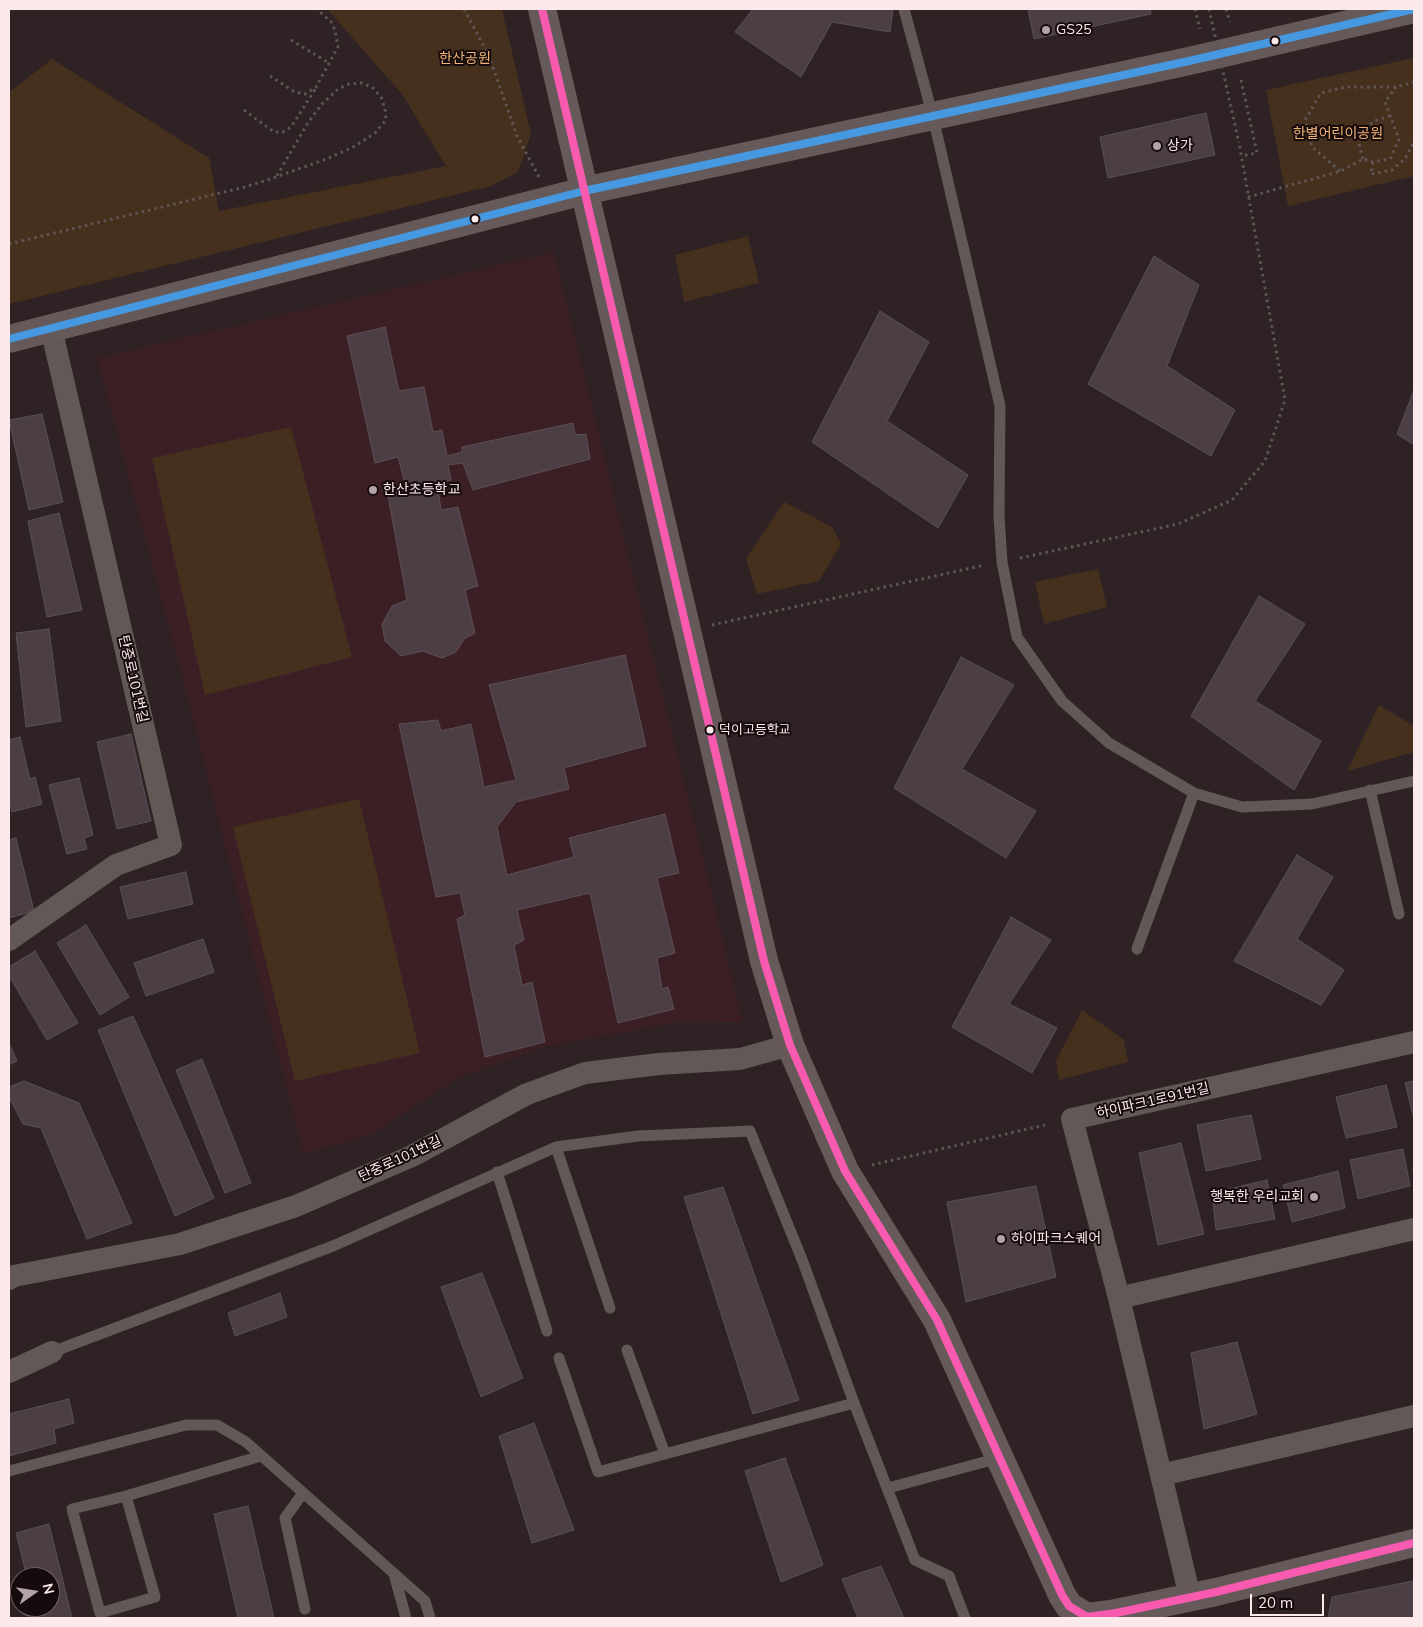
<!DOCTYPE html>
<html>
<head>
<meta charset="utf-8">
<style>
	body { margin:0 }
	#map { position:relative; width:1423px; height:1627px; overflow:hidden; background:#2f2224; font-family:Mulish,sans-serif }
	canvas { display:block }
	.frame { position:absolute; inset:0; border:10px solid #fbe9ec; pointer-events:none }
	.north { position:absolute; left:10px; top:1567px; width:50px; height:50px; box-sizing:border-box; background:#150a0c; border:1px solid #716366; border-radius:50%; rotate:77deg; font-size:14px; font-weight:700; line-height:20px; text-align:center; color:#fbe9ec }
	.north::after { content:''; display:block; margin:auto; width:18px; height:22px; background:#b4a3a6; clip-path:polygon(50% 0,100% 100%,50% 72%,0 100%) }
	.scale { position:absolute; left:1250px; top:1594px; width:74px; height:22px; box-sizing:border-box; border:2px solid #fbe9ec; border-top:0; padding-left:6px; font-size:15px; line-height:18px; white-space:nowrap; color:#fbe9ec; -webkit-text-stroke:4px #150a0c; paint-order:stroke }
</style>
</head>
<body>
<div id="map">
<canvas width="1423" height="1627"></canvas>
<div class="frame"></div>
<div class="north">N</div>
<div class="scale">20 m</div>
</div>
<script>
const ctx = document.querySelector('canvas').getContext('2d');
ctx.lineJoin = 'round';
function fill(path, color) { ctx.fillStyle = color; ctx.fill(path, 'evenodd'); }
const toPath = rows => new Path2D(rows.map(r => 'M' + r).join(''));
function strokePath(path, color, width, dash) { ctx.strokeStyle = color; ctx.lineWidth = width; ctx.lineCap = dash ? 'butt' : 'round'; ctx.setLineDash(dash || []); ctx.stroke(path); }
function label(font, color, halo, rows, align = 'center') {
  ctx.font = font + ' Mulish,"Noto Sans KR",sans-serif'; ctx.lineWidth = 4; ctx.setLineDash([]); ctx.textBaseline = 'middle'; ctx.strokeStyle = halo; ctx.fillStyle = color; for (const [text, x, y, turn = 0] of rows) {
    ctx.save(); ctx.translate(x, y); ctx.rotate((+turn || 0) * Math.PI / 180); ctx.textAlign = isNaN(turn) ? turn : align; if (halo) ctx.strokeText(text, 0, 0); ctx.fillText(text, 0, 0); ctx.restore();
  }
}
const built = toPath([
	[554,252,743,1022,673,1023,545,1047,460,1077,372,1134,303,1154,196,729,97,358]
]);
const green = toPath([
	[327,9,502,9,531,134,518,172,491,186,9,304,9,92,52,59,209,158,219,211,446,166,402,94],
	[1414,58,1414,176,1288,206,1266,90],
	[748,236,759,283,684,302,675,255],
	[291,427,352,657,205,695,152,458],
	[784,502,832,527,841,544,819,581,757,594,746,559],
	[1098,569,1107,607,1044,624,1035,582],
	[1379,705,1414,726,1414,752,1347,771],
	[359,799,420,1053,295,1081,233,827],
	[1082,1010,1124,1040,1128,1062,1059,1080,1056,1061]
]);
const building = toPath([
	[753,9,893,9,890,32,832,22,801,77,735,32,753,9],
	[1028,9,1150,9,1151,14,1034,39,1028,9],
	[1206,113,1215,155,1108,178,1100,137,1206,113],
	[1154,256,1199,285,1167,366,1235,410,1211,456,1088,384,1154,256],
	[880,311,929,342,887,421,968,475,938,528,812,442,880,311],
	[385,327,399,391,424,387,433,432,442,430,447,456,462,452,462,447,573,423,575,435,586,434,590,459,473,490,463,463,448,465,451,480,437,483,441,510,458,507,478,586,465,590,475,633,464,639,456,652,442,658,423,651,401,656,385,641,382,624,392,606,407,600,387,490,406,487,398,457,375,463,347,336,385,327],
	[1414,390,1414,445,1397,434,1414,390],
	[42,414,63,502,29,510,9,420,42,414],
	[59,513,82,610,47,617,28,521,59,513],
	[1259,596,1305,624,1255,701,1321,741,1294,790,1191,716,1259,596],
	[49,629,61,721,26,727,16,633,49,629],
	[625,655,646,746,564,768,569,789,516,802,497,827,507,875,574,857,569,838,665,814,679,873,657,878,675,953,657,958,662,989,668,987,674,1009,618,1023,590,893,517,910,524,940,514,945,522,985,532,982,545,1042,485,1057,457,919,465,915,460,893,436,897,399,724,438,720,441,731,471,724,484,787,516,780,489,685,625,655],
	[961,657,1014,685,962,769,1036,811,1006,858,894,788,961,657],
	[131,734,151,821,117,829,97,742,131,734],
	[20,737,30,779,35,777,42,804,12,812,9,800,9,740,20,737],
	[79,778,93,835,84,838,87,849,67,854,49,785,79,778],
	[16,838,34,911,9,918,9,840,16,838],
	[1297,855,1333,877,1297,939,1344,970,1321,1005,1234,961,1297,855],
	[186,872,193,904,128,919,120,887,186,872],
	[1011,917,1051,940,1009,1004,1057,1028,1032,1073,952,1027,1011,917],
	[86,925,129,997,100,1015,57,943,86,925],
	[203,939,214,972,146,996,134,963,203,939],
	[35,951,78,1023,47,1040,9,976,9,967,35,951],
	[133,1016,214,1198,175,1216,98,1030,133,1016],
	[9,1043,17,1061,9,1065,9,1043],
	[202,1059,251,1183,225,1193,176,1070,202,1059],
	[24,1081,79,1103,132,1223,87,1239,41,1128,23,1124,9,1097,9,1087,24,1081],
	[1414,1081,1414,1119,1405,1083,1414,1081],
	[1386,1085,1397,1127,1346,1138,1336,1097,1386,1085],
	[1251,1115,1261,1159,1206,1171,1197,1125,1251,1115],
	[1181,1143,1204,1234,1158,1245,1139,1153,1181,1143],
	[1403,1149,1410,1186,1358,1199,1350,1160,1403,1149],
	[1338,1171,1345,1208,1292,1222,1283,1185,1338,1171],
	[1267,1180,1275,1219,1216,1230,1212,1193,1267,1180],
	[1036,1186,1056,1277,966,1302,947,1202,1036,1186],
	[723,1187,799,1400,753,1414,684,1197,723,1187],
	[482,1273,523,1378,481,1397,441,1287,482,1273],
	[280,1293,287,1317,235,1336,228,1313,280,1293],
	[1237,1342,1257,1414,1204,1429,1191,1353,1237,1342],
	[69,1399,74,1423,54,1429,56,1443,9,1456,9,1414,69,1399],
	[534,1423,574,1530,532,1543,499,1436,534,1423],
	[785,1458,823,1565,781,1582,745,1471,785,1458],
	[248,1506,274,1618,238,1618,214,1514,248,1506],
	[49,1524,72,1618,37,1618,35,1607,50,1607,50,1577,27,1577,16,1533,49,1524],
	[881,1566,904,1618,858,1618,842,1579,881,1566],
	[1413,1581,1414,1618,1328,1618,1332,1597,1413,1581]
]);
const path = toPath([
	[464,9,489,56,517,136,539,177],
	[1195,9,1200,29],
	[1226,9,1230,22],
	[291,40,329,63],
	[270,76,295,92,305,94,316,87,338,47,335,30,331,22,317,9],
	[1241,80,1257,153,1241,156],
	[244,110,274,132,283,132,291,127,316,88],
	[1363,159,1359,144,1363,131,1374,121,1390,116],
	[1373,162,1371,174,1392,170,1405,159,1414,141],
	[1340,171,1312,147,1305,120,1321,93,1345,87,1396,87,1414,82],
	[1248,197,1341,171,1363,159,1373,162,1390,159,1399,139,1385,102,1396,87],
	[9,244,245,187,276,177,329,158,355,146,375,133,386,120,385,109,381,97,372,87,361,83,349,84,338,89,322,104,309,121,276,177],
	[1020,558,1178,524,1232,500,1265,461,1285,400,1239,143],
	[712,625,985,565],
	[872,1165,1045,1125]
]);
const lane = toPath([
	[904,9,933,117,1000,406,999,516,1002,562,1017,637,1062,701,1109,743,1194,793,1242,807,1312,804,1414,781],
	[1370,790,1399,914],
	[1137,949,1194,793],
	[556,1147,610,1308],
	[497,1172,547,1331],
	[627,1350,665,1454],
	[52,1352,333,1246,556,1147,638,1136,750,1131,803,1262,854,1403,915,1560,949,1576,965,1618],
	[559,1358,598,1472,854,1403],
	[9,1471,186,1425,217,1425,246,1442,425,1601,430,1618],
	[888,1488,999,1458],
	[303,1493,285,1518,305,1609],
	[126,1496,155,1597,100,1613,72,1509,126,1496,261,1456],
	[394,1574,406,1618]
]);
const street = toPath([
	[9,940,116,865,171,845,51,328],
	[9,1279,14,1276,180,1244,296,1206,412,1156,527,1094,585,1073,659,1064,740,1059,790,1045],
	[1119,1298,1414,1229],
	[9,1372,52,1352],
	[1161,1475,1414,1416],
	[1190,1597,1119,1298,1072,1119,1414,1042]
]);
const secondary = toPath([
	[542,9,764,961,790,1045,845,1171,937,1320,1062,1595,1069,1606,1087,1617,1116,1613,1216,1592,1414,1543],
	[9,339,584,191,1189,61,1414,9]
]);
const pathBridge = toPath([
	[1209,9,1239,143]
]);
const bus1 = toPath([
	[9,339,584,191,1189,61,1414,9]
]);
const bus2 = toPath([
	[542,9,764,961,790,1045,845,1171,937,1320,1062,1595,1069,1606,1087,1617,1116,1613,1216,1592,1414,1543]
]);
const markers = [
	[1046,30,5,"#b4a3a6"],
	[1275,41,4.5,"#fbe9ec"],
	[1157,146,5,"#b4a3a6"],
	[475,219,4.5,"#fbe9ec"],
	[373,490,5,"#b4a3a6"],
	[710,730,4.5,"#fbe9ec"],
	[1314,1197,5,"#b4a3a6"],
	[1001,1239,5,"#b4a3a6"]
];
const busNames = [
	["덕이고등학교",719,730]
];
const poiNames = [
	["GS25",1056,30],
	["상가",1167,146],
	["한산초등학교",383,490],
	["행복한 우리교회",1304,1197,"right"],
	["하이파크스퀘어",1011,1239]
];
const parkNames = [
	["한산공원",465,59],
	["한별어린이공원",1338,134]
];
const streetNames = [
	["탄중로101번길",133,679,77],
	["하이파크1로91번길",1153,1101,-13],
	["탄중로101번길",400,1159,-25]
];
fill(built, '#3c1f25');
fill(green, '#45301e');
fill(building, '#4c3e45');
strokePath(building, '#5a5054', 1);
strokePath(path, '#5e5554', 3, [2.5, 4]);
strokePath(lane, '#625956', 11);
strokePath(street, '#625956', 22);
strokePath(secondary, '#655a59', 28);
strokePath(pathBridge, '#5e5554', 3, [2.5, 4]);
strokePath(bus1, '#4699e1', 8);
strokePath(bus2, '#f75aaf', 8);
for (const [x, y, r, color] of markers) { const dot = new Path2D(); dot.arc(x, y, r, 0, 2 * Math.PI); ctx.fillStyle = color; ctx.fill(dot); strokePath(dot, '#150a0c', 2); }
label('13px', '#fbe9ec', '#150a0c', busNames, 'left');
label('14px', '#fbe9ec', '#150a0c', poiNames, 'left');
label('14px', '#eeb176', '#150a0c', parkNames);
label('14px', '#fbe9ec', '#150a0c', streetNames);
</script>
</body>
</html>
